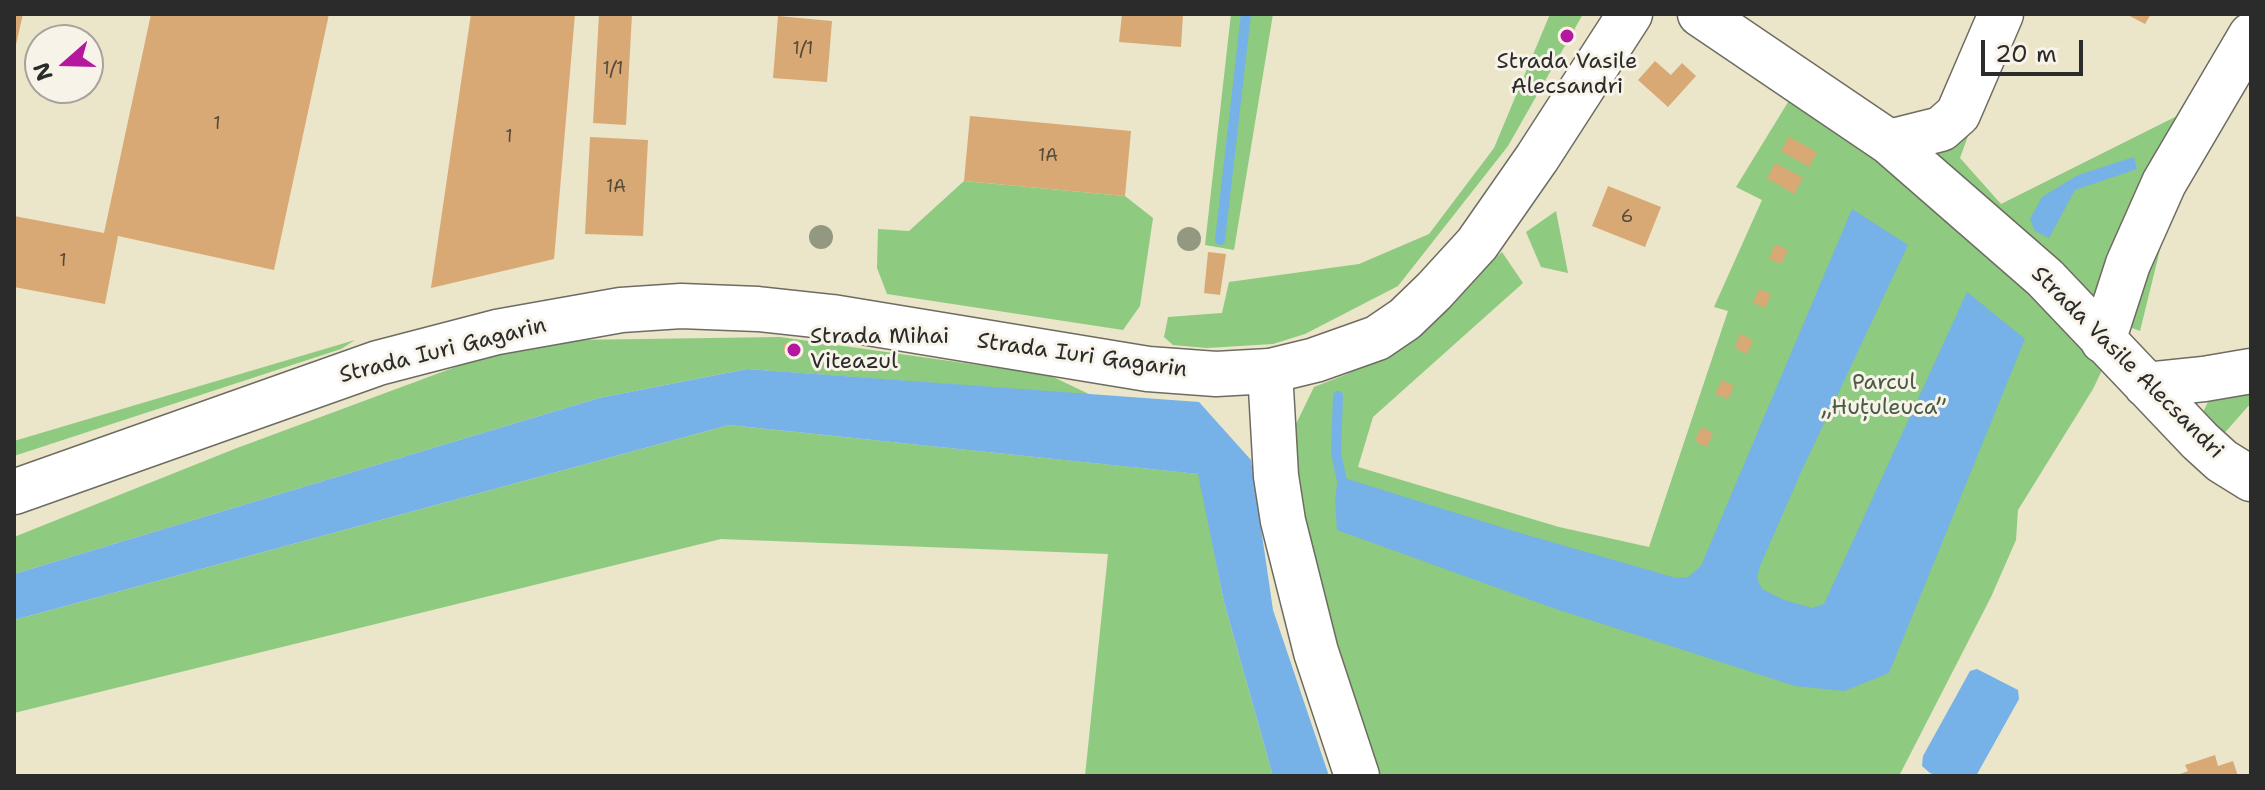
<!DOCTYPE html>
<html>
<head>
<meta charset="utf-8">
<style>
	body { margin:0 }
	#map { position:relative; width:2265px; height:790px; overflow:hidden; background:#ebe5c9; font-family:"Shantell Sans",sans-serif }
	canvas { display:block }
	.frame { position:absolute; inset:0; border:16px solid #2b2b2b; pointer-events:none }
	.north { position:absolute; left:24px; top:24px; width:80px; height:80px; box-sizing:border-box; background:#f7f3e8; border:2px solid #a5a39c; border-radius:50%; rotate:250deg; font-size:22px; font-weight:700; line-height:32px; text-align:center; color:#2b2b2b }
	.north::after { content:''; display:block; margin:auto; width:28px; height:36px; background:#b5179e; clip-path:polygon(50% 0,100% 100%,50% 72%,0 100%) }
	.scale { position:absolute; left:1981px; top:40px; width:102px; height:36px; box-sizing:border-box; border:4px solid #2b2b2b; border-top:0; padding-left:10px; font-size:24px; line-height:28px; white-space:nowrap; color:#2b2b2b; -webkit-text-stroke:6px #f7f3e8; paint-order:stroke }
</style>
</head>
<body>
<div id="map">
<canvas width="2265" height="790"></canvas>
<div class="frame"></div>
<div class="north">N</div>
<div class="scale">20 m</div>
</div>
<script>
const ctx = document.querySelector('canvas').getContext('2d');
ctx.lineJoin = 'round';
function fill(path, color) { ctx.fillStyle = color; ctx.fill(path, 'evenodd'); }
const toPath = rows => new Path2D(rows.map(r => 'M' + r).join(''));
function strokePath(path, color, width, dash) { ctx.strokeStyle = color; ctx.lineWidth = width; ctx.lineCap = dash ? 'butt' : 'round'; ctx.setLineDash(dash || []); ctx.stroke(path); }
function label(font, color, halo, rows, align = 'center') {
  ctx.font = font + ' "Shantell Sans",sans-serif'; ctx.lineWidth = 6; ctx.setLineDash([]); ctx.textBaseline = 'middle'; ctx.strokeStyle = halo; ctx.fillStyle = color; for (const [text, x, y, turn = 0] of rows) {
    ctx.save(); ctx.translate(x, y); ctx.rotate((+turn || 0) * Math.PI / 180); ctx.textAlign = isNaN(turn) ? turn : align; if (halo) ctx.strokeText(text, 0, 0); ctx.fillText(text, 0, 0); ctx.restore();
  }
}
const green = toPath([
	[1231,14,1273,14,1234,250,1205,245],
	[1550,14,1583,14,1508,146,1398,286,1305,334,1273,344,1207,348,1173,345,1164,337,1168,317,1222,313,1229,282,1359,264,1429,234,1494,148],
	[1793,94,1889,165,2106,362,2093,389,2018,510,2016,540,1991,597,1899,776,1379,776,1338,671,1293,480,1296,424,1314,387,1347,374,1384,355,1502,252,1523,283,1373,417,1358,467,1559,527,1649,547,1728,311,1714,307,1762,200,1736,187],
	[2201,104,2098,315,1917,152,1972,125,1960,158,2001,204],
	[964,181,1125,196,1153,218,1140,306,1123,330,887,294,877,268,878,229,909,231],
	[1556,211,1568,273,1541,267,1526,232],
	[2169,213,2140,331,2119,323],
	[780,337,1049,375,1091,395,747,369,599,398,14,574,14,537,237,448,477,359,572,340],
	[355,340,341,349,14,456,14,441],
	[2251,382,2251,403,2221,437,2201,416,2210,398],
	[729,425,1199,474,1224,602,1273,776,1085,776,1108,554,721,539,14,713,14,620]
]);
const water = toPath([
	[2134,157,2137,169,2075,190,2049,238,2035,231,2030,219,2042,197,2078,175],
	[1852,209,1908,245,1802,470,1760,566,1757,578,1762,589,1784,600,1812,608,1824,604,1967,292,2025,339,1889,673,1844,691,1795,686,1553,608,1337,530,1335,500,1338,476,1510,530,1676,578,1688,577,1701,566],
	[747,369,1199,402,1251,460,1273,610,1329,776,1273,776,1224,602,1198,474,729,425,14,620,14,574,599,398],
	[1977,669,2018,690,2019,699,1976,776,1938,776,1930,773,1922,766,1923,756,1970,671]
]);
const stream = toPath([
	[1220,240,1246,14],
	[1338,396,1336,453,1344,490]
]);
const building = toPath([
	[14,14,23,14,15,49,14,49],
	[151,14,329,14,274,270,118,236,105,304,14,287,14,216,104,233],
	[471,14,575,14,554,259,431,288],
	[599,14,632,14,626,125,593,123],
	[1122,14,1183,14,1181,47,1119,42],
	[2126,14,2151,14,2145,24],
	[778,16,832,21,827,82,773,78],
	[1566,25,1575,29,1566,46,1558,42],
	[1655,61,1671,75,1682,63,1696,76,1668,107,1638,80],
	[970,116,1131,131,1125,196,964,181],
	[590,137,648,140,643,236,585,234],
	[1789,137,1817,152,1809,167,1781,151],
	[1775,163,1803,178,1794,194,1767,178],
	[1608,186,1661,207,1645,247,1592,226],
	[1775,244,1788,250,1781,264,1769,259],
	[1208,252,1226,254,1220,295,1204,293],
	[1759,289,1771,294,1765,308,1753,303],
	[1740,334,1753,340,1747,354,1735,348],
	[784,343,804,345,804,356,783,354],
	[1722,380,1734,386,1728,399,1715,394],
	[1701,427,1713,433,1707,447,1695,441],
	[2215,755,2218,766,2233,761,2238,776,2175,776,2188,771,2185,765]
]);
const minor = toPath([
	[1700,14,1889,142,2045,278,2200,441,2222,461,2251,479],
	[1889,142,1941,129,1958,114,2001,14],
	[2103,341,2128,264,2164,183,2251,35],
	[1270,371,1276,476,1283,521,1316,652,1357,776],
	[2146,385,2204,379,2251,371]
]);
const major = toPath([
	[14,492,378,363,497,332,621,310,681,306,758,309,832,317,1148,369,1216,374,1270,371,1315,360,1377,338,1405,319,1434,291,1477,244,1537,158,1630,14]
]);
const trees = [
	[821,237],
	[1189,239]
];
const markers = [
	[1567,36,8,"#b5179e"],
	[794,350,8,"#b5179e"]
];
const numberNames = [
	["1/1",803,49],
	["1/1",613,69],
	["1",217,124],
	["1",509,137],
	["1A",1048,156],
	["1A",616,187],
	["6",1627,217],
	["1",63,261]
];
const poiNames = [
	["Strada Vasile",1567,62],
	["Alecsandri",1567,87],
	["Strada Mihai",810,337,"left"],
	["Viteazul",810,362,"left"]
];
const streetNames = [
	["Strada Iuri Gagarin",443,351,-14],
	["Strada Iuri Gagarin",1082,356,8],
	["Strada Vasile Alecsandri",2127,363,45]
];
const parkNames = [
	["Parcul",1884,383],
	["„Huțuleuca”",1884,408]
];
fill(green, '#8eca80');
fill(water, '#76b1e7');
strokePath(stream, '#76b1e7', 10);
fill(building, '#d8a974');
strokePath(minor, '#6e6c62', 47);
strokePath(major, '#6e6c62', 47);
strokePath(minor, '#fff', 44);
strokePath(major, '#fff', 44);
ctx.fillStyle = '#929980';
for (const [x, y] of trees) { ctx.beginPath(); ctx.arc(x, y, 12, 0, 2 * Math.PI); ctx.fill(); }
for (const [x, y, r, color] of markers) { const dot = new Path2D(); dot.arc(x, y, r, 0, 2 * Math.PI); ctx.fillStyle = color; ctx.fill(dot); strokePath(dot, '#f7f3e8', 3); }
label('18px', '#564a3d', null, numberNames);
label('22px', '#2b2b2b', '#f7f3e8', poiNames);
label('22px', '#2b2b2b', '#f7f3e8', streetNames);
label('22px', '#495b44', '#f7f3e8', parkNames);
</script>
</body>
</html>
